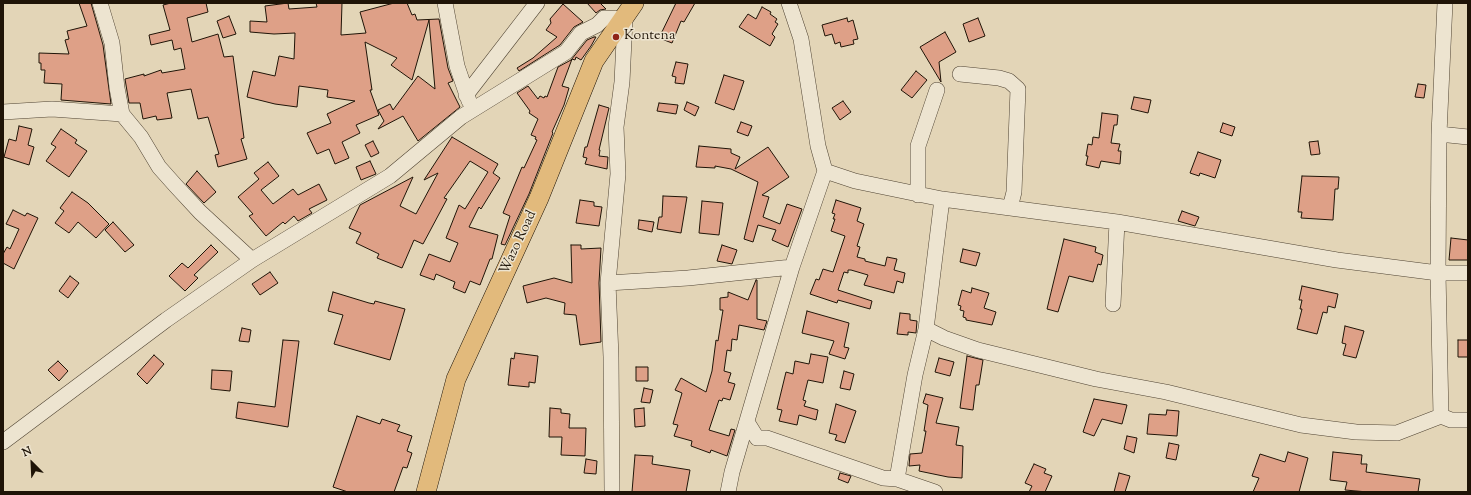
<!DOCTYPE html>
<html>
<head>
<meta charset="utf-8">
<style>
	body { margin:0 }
	#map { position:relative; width:1471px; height:495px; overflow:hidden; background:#e3d5b7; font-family:"Sorts Mill Goudy",serif }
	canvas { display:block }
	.frame { position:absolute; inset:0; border:4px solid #1f1407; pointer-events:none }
	.north { position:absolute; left:12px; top:443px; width:40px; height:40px; -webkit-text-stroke:3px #ede4d0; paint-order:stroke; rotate:336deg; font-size:11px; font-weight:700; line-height:16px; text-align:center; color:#1f1407 }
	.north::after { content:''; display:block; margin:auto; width:14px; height:18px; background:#1f1407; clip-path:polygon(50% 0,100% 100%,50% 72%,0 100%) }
</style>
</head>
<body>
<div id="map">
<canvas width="1471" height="495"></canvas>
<div class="frame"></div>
<div class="north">N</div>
</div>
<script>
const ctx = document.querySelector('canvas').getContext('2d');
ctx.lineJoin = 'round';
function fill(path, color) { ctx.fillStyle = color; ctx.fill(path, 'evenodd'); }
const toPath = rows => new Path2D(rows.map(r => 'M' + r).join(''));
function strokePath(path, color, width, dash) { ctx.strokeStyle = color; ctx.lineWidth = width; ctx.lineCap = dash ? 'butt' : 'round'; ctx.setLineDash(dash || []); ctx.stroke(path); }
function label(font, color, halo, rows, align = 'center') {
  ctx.font = font + ' "Sorts Mill Goudy",serif'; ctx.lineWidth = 3; ctx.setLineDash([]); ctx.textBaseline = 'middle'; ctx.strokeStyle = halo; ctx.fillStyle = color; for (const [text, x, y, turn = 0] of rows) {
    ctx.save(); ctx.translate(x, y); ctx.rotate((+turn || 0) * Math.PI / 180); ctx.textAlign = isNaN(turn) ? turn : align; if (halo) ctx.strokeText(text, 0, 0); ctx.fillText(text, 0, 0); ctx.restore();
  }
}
const building = toPath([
	[79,3,91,3,103,45,111,104,61,100,62,84,44,83,45,70,41,70,41,63,39,63,39,53,69,54,65,40,69,39,67,31,87,26,79,3],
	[171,3,206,3,208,12,187,18,192,42,218,34,224,57,233,56,244,138,241,139,247,159,218,167,215,155,219,154,208,117,198,119,191,89,167,93,172,118,157,120,156,116,143,119,140,103,129,103,125,79,144,74,144,76,161,70,162,73,185,69,181,48,174,50,172,40,151,45,149,35,170,30,163,5,171,3],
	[288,3,289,9,317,7,316,3,342,3,341,35,366,33,360,12,394,3,407,3,412,15,415,14,417,20,439,19,448,68,453,81,448,83,460,107,418,141,403,116,378,129,384,121,378,110,390,104,393,110,418,76,435,89,429,20,412,80,391,65,397,58,365,42,372,90,370,90,379,115,356,125,360,133,342,142,349,158,335,164,329,149,317,154,307,133,331,123,327,114,355,101,327,97,328,90,299,86,297,107,275,104,247,97,253,71,275,76,279,56,294,59,295,33,274,34,250,32,250,21,267,22,265,6,288,3],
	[587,3,600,3,606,9,600,10,596,13,587,3],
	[676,3,695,3,684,22,681,21,672,43,659,38,676,3],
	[563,4,583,22,574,27,560,45,519,71,517,68,533,58,557,37,546,30,551,23,550,19,563,4],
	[762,7,771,12,770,14,777,19,775,22,778,24,772,34,775,37,770,46,739,27,748,14,756,19,762,7],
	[229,16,236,34,223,38,217,21,229,16],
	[847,18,848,22,853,20,858,39,853,40,854,44,841,47,840,42,835,44,832,34,825,36,822,25,847,18],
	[978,18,985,36,969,42,963,24,978,18],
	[945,32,956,52,939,62,941,82,920,47,945,32],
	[594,37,596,37,591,46,581,60,576,57,575,60,572,59,562,86,569,88,564,105,552,132,553,133,529,194,505,245,501,244,510,216,503,213,522,167,524,168,537,140,535,139,536,137,531,135,538,119,529,113,530,111,517,93,528,86,538,99,540,96,544,98,545,96,547,97,558,67,571,60,587,40,594,37],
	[676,62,688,64,684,84,675,83,676,77,672,76,676,62],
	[916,71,927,80,912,98,901,90,916,71],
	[724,75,744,81,734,110,715,103,724,75],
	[1418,84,1426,85,1424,98,1415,97,1418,84],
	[1134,97,1151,100,1148,113,1131,109,1134,97],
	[843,101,851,112,840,120,832,108,843,101],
	[687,102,699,107,695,116,684,110,687,102],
	[659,103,678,105,676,114,657,111,659,103],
	[599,105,609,108,599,150,600,150,599,156,608,157,607,169,585,164,587,158,583,157,585,147,587,147,599,105],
	[1102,113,1118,115,1117,125,1114,125,1111,143,1120,144,1118,151,1121,151,1120,164,1101,161,1099,168,1086,165,1088,156,1086,156,1088,144,1092,145,1093,137,1099,138,1102,113],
	[741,122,752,126,748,136,737,132,741,122],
	[1223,123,1235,127,1232,136,1220,132,1223,123],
	[19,126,32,129,28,145,34,147,29,165,4,157,9,139,16,141,19,126],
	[61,129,77,140,75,143,87,151,69,177,46,161,56,147,51,144,61,129],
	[452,137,498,164,493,173,500,178,481,209,479,207,469,227,498,235,492,259,490,259,480,285,470,281,465,293,453,288,455,282,436,274,434,280,420,275,429,254,450,262,458,243,446,238,459,205,465,209,488,172,470,161,444,198,447,199,423,244,414,240,402,268,377,258,379,254,356,243,361,233,349,228,360,205,413,177,400,206,416,214,438,173,424,180,452,137],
	[373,141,379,153,371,157,365,145,373,141],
	[1318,141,1320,154,1311,155,1309,142,1318,141],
	[699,146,731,149,731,153,740,157,735,169,768,147,789,177,762,195,769,197,763,217,780,224,787,204,802,209,788,247,772,240,776,230,758,225,753,242,744,239,758,182,731,169,715,166,715,168,696,167,699,146],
	[1198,152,1221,160,1215,178,1200,173,1199,176,1190,173,1198,152],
	[370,161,376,174,361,180,356,167,370,161],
	[268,162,279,176,261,190,273,204,293,189,298,195,319,184,327,200,309,209,312,213,298,221,294,216,285,224,283,222,266,236,249,216,253,214,238,197,259,179,254,173,268,162],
	[197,171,216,192,204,203,186,184,197,171],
	[1302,176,1339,177,1338,189,1335,189,1333,220,1301,218,1302,212,1298,212,1302,176],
	[72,192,88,203,109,224,96,238,78,222,69,233,55,223,64,211,60,208,72,192],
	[663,196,687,197,681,233,657,229,659,217,662,217,663,196],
	[580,200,594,202,594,206,602,207,599,226,576,223,580,200],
	[836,200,861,208,857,221,864,224,857,246,860,247,857,257,865,259,865,261,885,266,887,257,897,259,894,270,905,273,903,283,897,281,894,293,864,285,868,275,851,270,848,270,848,273,844,272,838,290,872,301,870,309,838,300,837,303,810,294,816,279,819,280,823,269,833,272,845,236,831,231,835,219,833,219,835,214,832,213,836,200],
	[702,201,723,203,719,235,699,233,702,201],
	[13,210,25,216,27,213,38,218,14,269,3,263,3,254,7,247,10,249,19,229,6,224,13,210],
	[1182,211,1199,217,1195,226,1178,221,1182,211],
	[639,220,654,222,652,232,638,229,639,220],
	[113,222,134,245,125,252,105,230,113,222],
	[1451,238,1468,240,1468,260,1449,260,1451,238],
	[1064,239,1096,247,1095,252,1103,255,1101,265,1098,264,1093,282,1069,276,1058,312,1047,309,1064,239],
	[211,245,218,252,194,275,198,278,185,291,169,276,182,263,188,268,211,245],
	[571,245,581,245,581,249,601,248,599,283,601,342,580,345,576,315,564,314,565,303,546,298,527,303,523,286,554,278,572,283,571,245],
	[722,245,737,250,732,264,717,261,722,245],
	[963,249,980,253,976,266,960,262,963,249],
	[270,272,278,283,260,295,252,284,270,272],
	[70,276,79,283,68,298,59,291,70,276],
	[756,280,757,280,757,319,767,321,764,330,739,325,737,340,732,339,731,351,727,350,724,371,731,373,728,382,735,384,730,400,723,398,722,401,719,400,709,430,729,436,731,429,735,430,727,456,711,450,710,453,691,446,692,441,674,436,678,425,673,424,682,393,675,390,681,378,706,392,712,371,716,340,718,341,723,310,720,310,720,298,728,297,728,292,748,300,756,280],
	[1302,286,1338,294,1335,308,1328,306,1327,313,1323,312,1317,334,1297,329,1302,309,1300,309,1302,300,1299,300,1302,286],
	[972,288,989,293,984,308,996,312,992,325,966,320,966,318,963,317,964,311,960,310,961,306,958,305,962,290,971,293,972,288],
	[333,292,369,303,374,304,375,301,405,309,390,360,334,344,343,315,328,311,333,292],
	[807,311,849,323,844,347,849,348,845,359,829,354,834,341,802,333,807,311],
	[900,313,910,314,910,320,917,321,916,333,908,332,908,335,897,334,900,313],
	[1345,326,1364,331,1356,358,1343,355,1346,344,1342,343,1345,326],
	[242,328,251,330,249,342,239,341,242,328],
	[283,340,299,341,288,427,236,418,238,402,275,407,283,340],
	[1458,340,1468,340,1468,357,1458,357,1458,340],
	[515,353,538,356,535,383,529,382,529,387,508,385,511,358,514,359,515,353],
	[811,354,828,357,823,383,808,380,803,400,806,401,804,406,818,410,816,420,799,415,797,425,779,421,782,410,777,409,786,372,793,374,795,361,809,364,811,354],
	[154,355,164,364,147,384,137,374,154,355],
	[967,356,983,360,979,385,976,385,973,410,960,408,967,356],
	[939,358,954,362,950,376,935,372,939,358],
	[58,361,68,371,59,381,48,370,58,361],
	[636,367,648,367,648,381,636,381,636,367],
	[212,370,232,371,230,391,211,389,212,370],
	[844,371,854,374,850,390,840,388,844,371],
	[644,388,653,390,650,403,641,402,644,388],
	[926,394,943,398,936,423,959,427,956,445,963,446,962,478,948,477,919,471,920,465,909,466,910,454,922,453,926,431,924,431,928,405,923,403,926,394],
	[1094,399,1127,405,1122,424,1102,419,1094,436,1083,432,1094,399],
	[836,404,856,411,845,443,835,440,837,435,829,433,836,404],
	[550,408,561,409,561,413,570,414,569,428,586,428,585,456,561,455,562,437,549,437,550,408],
	[644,408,645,426,635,427,634,409,644,408],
	[1167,410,1179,411,1177,436,1147,434,1149,414,1166,415,1167,410],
	[357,416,380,424,382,419,400,425,397,431,412,436,407,451,412,453,407,468,403,467,394,492,348,492,333,487,357,416],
	[1127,436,1137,438,1134,453,1124,449,1127,436],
	[1169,443,1179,445,1176,460,1166,458,1169,443],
	[1288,452,1308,458,1299,492,1253,492,1259,478,1252,476,1260,454,1285,462,1288,452],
	[1333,452,1362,455,1361,464,1367,464,1366,472,1420,479,1418,492,1368,492,1345,490,1347,482,1330,480,1333,452],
	[635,455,653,456,652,464,690,470,686,492,632,492,635,455],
	[586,459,597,461,596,474,584,473,586,459],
	[1034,464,1046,469,1044,473,1052,476,1045,492,1029,492,1032,486,1025,483,1034,464],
	[840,473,851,476,848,483,838,479,840,473],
	[1119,473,1130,476,1125,492,1114,492,1119,473]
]);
const minor = toPath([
	[100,3,112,43,117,88,122,114,141,137,159,167,175,185,200,212,252,260],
	[445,3,457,66,469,101],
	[789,3,801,39,818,146,825,171,855,181,942,199,1117,222,1337,260,1438,273,1468,273],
	[960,74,999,78,1009,81,1018,89,1014,192,1010,208],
	[466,95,537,3],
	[3,112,52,109,122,114],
	[1439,134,1468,137],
	[918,195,918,146,937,90],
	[608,283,688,278,792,267],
	[1113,304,1117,222],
	[926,329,944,338,978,350,1096,379,1166,392,1301,425,1356,432,1397,433,1441,416,1451,420,1468,420],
	[1441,416,1438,273,1439,134,1445,3],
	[747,422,757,438,767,438,883,478,897,479,915,375,926,329,942,199],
	[3,442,166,320,252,260,390,176,461,117,566,52,581,33,597,25,604,18,625,19,622,82,616,127,618,174,608,283,611,357,612,492],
	[897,479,935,492],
	[728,492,732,472,792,267,825,171]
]);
const major = toPath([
	[426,492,456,379,539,198,594,61,634,3]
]);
const markers = [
	[616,37,4,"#8f2418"]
];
const poiNames = [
	["Kontena",624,37]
];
const streetNames = [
	["Wazo Road",519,243,-65]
];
fill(building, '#dea087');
strokePath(building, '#1f1407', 1);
strokePath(minor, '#504433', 16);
strokePath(major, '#1f1407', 20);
strokePath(minor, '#ede4d0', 15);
strokePath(major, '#e2ba7c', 19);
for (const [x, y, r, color] of markers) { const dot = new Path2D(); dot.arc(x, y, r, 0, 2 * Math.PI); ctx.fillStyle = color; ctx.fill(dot); strokePath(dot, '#ede4d0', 1.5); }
label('14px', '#1f1407', '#ede4d0', poiNames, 'left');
label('14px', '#1f1407', '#ede4d0', streetNames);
</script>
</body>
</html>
